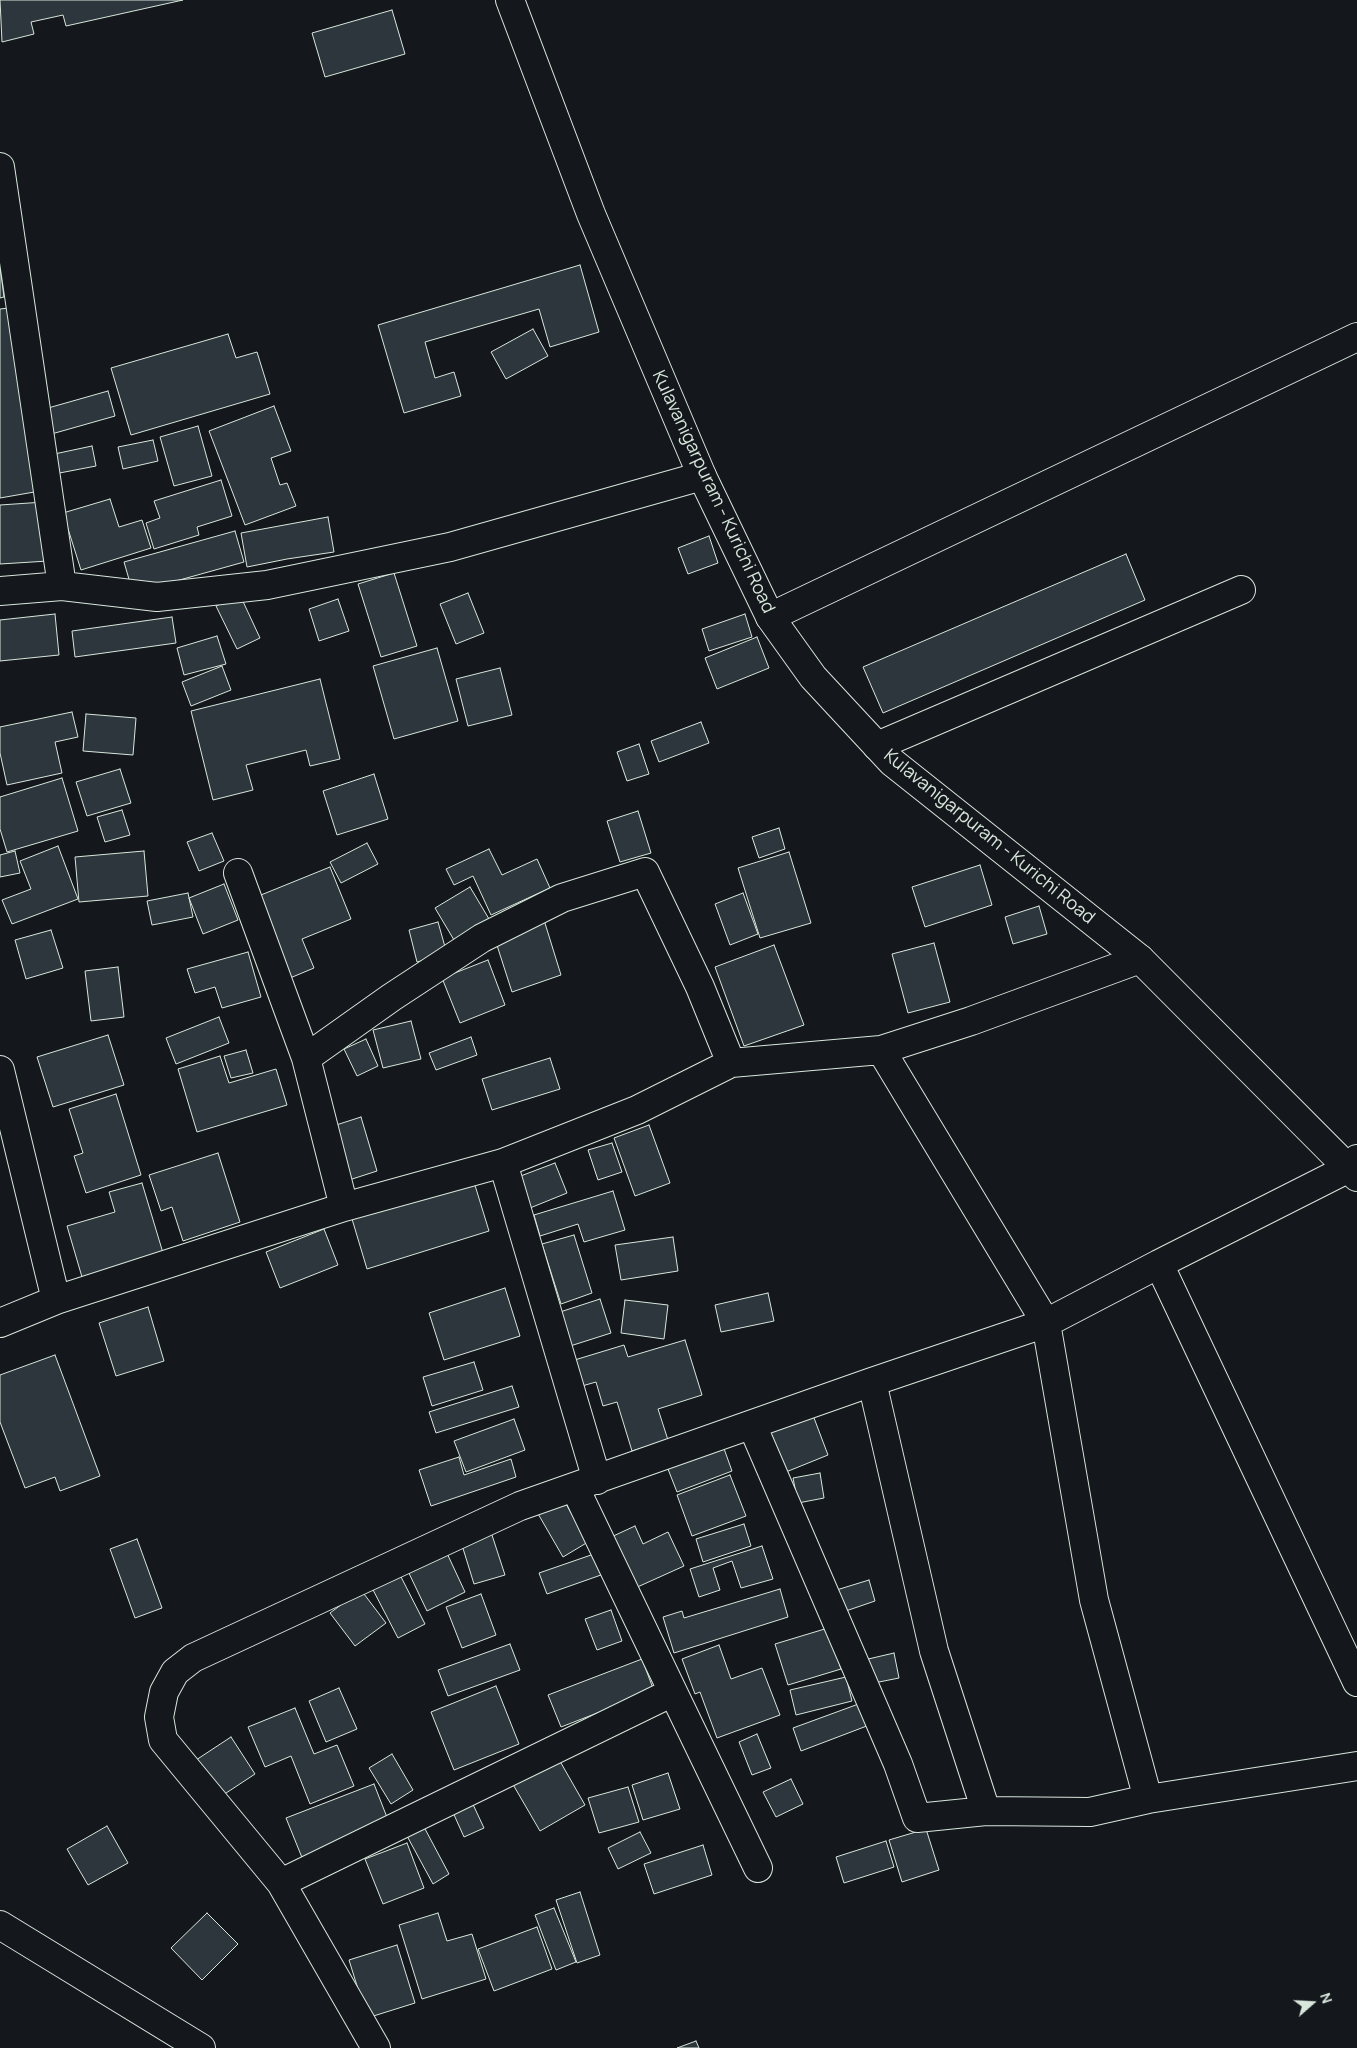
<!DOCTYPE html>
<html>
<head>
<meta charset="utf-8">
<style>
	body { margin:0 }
	#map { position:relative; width:1357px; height:2048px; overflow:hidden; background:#14181c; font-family:Manrope,sans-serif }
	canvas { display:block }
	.north { position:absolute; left:1287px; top:1978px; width:50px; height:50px; -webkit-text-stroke:4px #14181c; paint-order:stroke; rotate:71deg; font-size:14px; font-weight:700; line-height:20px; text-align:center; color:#d8e6dc }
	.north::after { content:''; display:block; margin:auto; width:18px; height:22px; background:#d8e6dc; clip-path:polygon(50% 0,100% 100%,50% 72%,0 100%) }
</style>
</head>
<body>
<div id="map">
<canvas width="1357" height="2048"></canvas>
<div class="north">N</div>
</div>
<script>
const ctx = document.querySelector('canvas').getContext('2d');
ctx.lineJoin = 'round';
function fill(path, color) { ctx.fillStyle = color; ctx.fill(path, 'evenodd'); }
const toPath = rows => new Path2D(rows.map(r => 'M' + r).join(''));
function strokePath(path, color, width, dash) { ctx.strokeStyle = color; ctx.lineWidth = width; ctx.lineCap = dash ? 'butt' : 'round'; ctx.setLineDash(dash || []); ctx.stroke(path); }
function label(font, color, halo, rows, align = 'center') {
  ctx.font = font + ' Manrope,sans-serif'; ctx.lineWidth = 4; ctx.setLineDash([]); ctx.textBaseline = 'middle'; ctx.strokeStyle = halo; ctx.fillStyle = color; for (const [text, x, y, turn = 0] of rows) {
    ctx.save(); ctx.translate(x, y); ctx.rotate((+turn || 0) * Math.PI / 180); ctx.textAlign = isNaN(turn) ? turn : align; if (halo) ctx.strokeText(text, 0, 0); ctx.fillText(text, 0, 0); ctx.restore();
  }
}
const building = toPath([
	[0,0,183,0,66,26,63,15,31,22,34,34,2,42,0,0],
	[392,10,405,54,325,77,312,33,392,10],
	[580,265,599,332,550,347,539,309,425,342,435,378,454,372,461,396,404,413,378,325,580,265],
	[0,266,4,297,0,298,0,266],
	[9,308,40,491,0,498,0,309,9,308],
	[533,329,548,356,506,379,491,352,533,329],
	[228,334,236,358,257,352,270,394,131,435,111,368,228,334],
	[108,391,115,416,48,435,41,410,108,391],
	[274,406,291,451,271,458,280,485,287,483,296,506,245,525,209,431,274,406],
	[198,426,212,476,174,486,160,437,198,426],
	[153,440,158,461,123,469,118,447,153,440],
	[92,446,96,466,49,475,45,456,92,446],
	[221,480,232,516,197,527,199,535,154,549,146,523,160,518,154,501,221,480],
	[110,499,119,527,142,520,151,548,81,570,63,513,110,499],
	[44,502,48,561,0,564,0,505,44,502],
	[328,517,334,552,287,559,247,567,241,533,328,517],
	[235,531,244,562,133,593,124,562,235,531],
	[709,536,718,563,688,574,678,548,709,536],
	[1126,554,1145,600,883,713,863,667,1126,554],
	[394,573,417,646,381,657,358,584,394,573],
	[468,593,484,633,456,644,440,604,468,593],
	[240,595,260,638,237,649,216,606,240,595],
	[338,599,349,631,319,641,309,609,338,599],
	[55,614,59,655,0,661,0,620,55,614],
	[745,614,752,637,709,651,702,629,745,614],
	[172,617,176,643,75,657,72,631,172,617],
	[217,636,226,664,184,675,177,648,217,636],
	[757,637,769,668,717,689,705,658,757,637],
	[437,648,458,721,394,739,373,666,437,648],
	[222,666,231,690,191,706,182,682,222,666],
	[500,668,512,715,468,726,456,679,500,668],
	[320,679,340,759,310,766,306,750,246,765,253,790,213,800,191,711,320,679],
	[72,712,78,737,55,742,62,773,7,785,0,753,0,727,72,712],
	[86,714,136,718,133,755,83,751,86,714],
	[701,722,709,743,659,762,651,741,701,722],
	[639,744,649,774,627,781,617,752,639,744],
	[120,769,131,803,87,816,76,782,120,769],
	[374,774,388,819,337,835,323,791,374,774],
	[62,778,78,831,7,852,0,829,0,797,62,778],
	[122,810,130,835,105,842,97,817,122,810],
	[638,811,651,853,620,862,607,821,638,811],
	[779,828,785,849,759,858,752,837,779,828],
	[212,833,224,861,199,871,187,842,212,833],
	[367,843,378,864,341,883,330,862,367,843],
	[58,846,78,899,12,924,2,900,31,889,20,861,58,846],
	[489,849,502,875,537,859,550,888,491,915,473,876,454,885,446,869,489,849],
	[15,851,20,873,0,877,0,855,15,851],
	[144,851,148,896,79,902,75,857,144,851],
	[789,852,811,923,760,938,738,868,789,852],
	[980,865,992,905,925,927,912,887,980,865],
	[330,867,351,919,302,939,314,968,290,978,256,897,330,867],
	[224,884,238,920,203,934,189,898,224,884],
	[470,887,492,924,457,945,435,908,470,887],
	[188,893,193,917,152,925,147,901,188,893],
	[743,893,758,934,730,945,715,904,743,893],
	[1039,906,1047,934,1013,944,1005,917,1039,906],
	[544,920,561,975,512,992,494,936,544,920],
	[438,922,447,954,417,962,409,930,438,922],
	[51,930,63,968,26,979,15,940,51,930],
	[934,943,950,1002,908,1013,892,954,934,943],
	[774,945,804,1025,744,1046,715,967,774,945],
	[248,952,261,997,222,1008,215,987,195,993,187,969,248,952],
	[488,960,505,1005,460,1023,442,978,488,960],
	[118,967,124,1017,91,1021,85,971,118,967],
	[219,1017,229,1043,176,1064,166,1038,219,1017],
	[411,1021,421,1059,383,1068,373,1030,411,1021],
	[108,1035,124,1085,53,1107,37,1057,108,1035],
	[471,1037,477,1055,436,1070,429,1053,471,1037],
	[366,1039,378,1066,357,1076,344,1049,366,1039],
	[246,1050,253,1073,231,1078,224,1056,246,1050],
	[220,1056,229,1083,276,1069,287,1105,197,1132,178,1069,220,1056],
	[550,1058,560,1089,492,1110,482,1079,550,1058],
	[116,1094,141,1175,86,1193,74,1156,83,1153,69,1109,116,1094],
	[361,1117,377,1171,346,1181,330,1127,361,1117],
	[649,1125,670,1183,635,1196,614,1138,649,1125],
	[612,1143,622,1172,598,1180,588,1150,612,1143],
	[218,1153,240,1222,183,1241,172,1207,161,1211,149,1175,218,1153],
	[555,1163,567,1193,530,1208,518,1177,555,1163],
	[474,1182,489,1231,367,1269,352,1219,474,1182],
	[142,1183,163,1253,82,1277,67,1226,115,1212,109,1192,142,1183],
	[613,1191,625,1230,584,1242,578,1224,540,1236,534,1215,613,1191],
	[324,1229,338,1265,280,1288,266,1252,324,1229],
	[574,1235,592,1293,561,1304,542,1244,574,1235],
	[673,1237,678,1271,621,1280,615,1245,673,1237],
	[505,1288,520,1336,444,1360,429,1313,505,1288],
	[768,1293,774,1321,721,1332,715,1305,768,1293],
	[600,1299,611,1333,567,1347,557,1313,600,1299],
	[625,1300,668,1305,664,1339,621,1333,625,1300],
	[148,1307,164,1361,116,1376,99,1323,148,1307],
	[685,1340,702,1395,658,1409,668,1440,632,1451,617,1402,603,1406,596,1382,575,1388,568,1362,624,1345,628,1357,685,1340],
	[55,1355,100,1476,60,1491,55,1477,25,1488,0,1422,0,1375,55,1355],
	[474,1362,483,1390,432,1406,423,1377,474,1362],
	[512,1386,519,1407,436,1433,429,1412,512,1386],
	[811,1410,828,1455,781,1474,763,1428,811,1410],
	[514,1419,525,1450,466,1472,454,1441,514,1419],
	[722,1443,732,1471,677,1492,666,1464,722,1443],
	[459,1457,464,1475,511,1459,516,1477,431,1506,419,1470,459,1457],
	[820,1473,824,1498,798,1503,793,1478,820,1473],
	[730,1475,746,1516,692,1536,677,1495,730,1475],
	[562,1497,588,1542,563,1557,537,1512,562,1497],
	[744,1524,751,1546,703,1562,696,1539,744,1524],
	[635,1526,643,1544,668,1532,684,1566,633,1589,609,1538,635,1526],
	[491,1532,505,1575,474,1584,461,1542,491,1532],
	[137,1539,162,1608,135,1618,110,1549,137,1539],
	[762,1546,773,1579,741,1588,732,1561,713,1568,720,1590,699,1597,690,1569,762,1546],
	[445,1549,465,1592,427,1611,406,1567,445,1549],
	[594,1554,601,1575,547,1594,539,1573,594,1554],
	[398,1571,425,1624,398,1638,371,1586,398,1571],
	[869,1580,875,1601,837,1614,830,1592,869,1580],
	[780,1589,788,1617,674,1653,663,1617,682,1611,684,1618,780,1589],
	[361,1590,386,1623,355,1646,330,1613,361,1590],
	[481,1594,496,1635,462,1648,446,1607,481,1594],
	[611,1610,622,1641,597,1650,585,1619,611,1610],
	[828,1628,841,1669,788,1685,775,1644,828,1628],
	[510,1644,520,1670,448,1696,438,1670,510,1644],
	[719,1645,731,1679,762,1668,780,1715,717,1738,700,1692,695,1694,682,1659,719,1645],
	[894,1653,899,1678,869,1684,864,1660,894,1653],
	[642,1659,654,1691,561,1727,548,1695,642,1659],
	[846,1677,852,1701,796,1715,790,1690,846,1677],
	[496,1686,519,1744,454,1770,431,1712,496,1686],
	[339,1688,357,1729,326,1742,309,1701,339,1688],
	[864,1702,872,1724,801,1751,793,1728,864,1702],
	[295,1708,314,1754,337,1745,354,1786,310,1804,291,1756,265,1767,248,1727,295,1708],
	[757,1734,771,1768,752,1775,739,1742,757,1734],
	[231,1737,255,1774,217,1799,193,1762,231,1737],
	[392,1754,413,1790,391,1804,369,1768,392,1754],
	[557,1756,585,1805,540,1831,511,1781,557,1756],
	[668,1773,680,1809,643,1820,632,1785,668,1773],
	[791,1779,803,1804,776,1817,763,1792,791,1779],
	[374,1784,390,1825,303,1860,286,1818,374,1784],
	[628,1787,639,1822,599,1833,588,1798,628,1787],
	[470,1798,484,1828,464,1837,451,1808,470,1798],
	[107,1826,128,1863,88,1885,67,1849,107,1826],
	[424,1827,449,1874,433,1884,407,1836,424,1827],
	[926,1829,939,1870,902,1882,889,1840,926,1829],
	[640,1832,651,1853,618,1869,608,1848,640,1832],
	[886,1841,894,1867,844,1883,836,1857,886,1841],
	[407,1843,424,1888,383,1904,365,1859,407,1843],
	[703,1845,712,1875,654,1894,644,1864,703,1845],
	[580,1892,600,1955,577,1963,556,1900,580,1892],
	[554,1908,576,1962,556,1970,535,1915,554,1908],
	[207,1913,238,1944,202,1980,171,1948,207,1913],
	[438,1913,447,1941,472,1934,486,1979,422,1999,399,1925,438,1913],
	[537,1927,552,1969,494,1991,478,1949,537,1927],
	[397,1945,415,2003,367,2018,349,1960,397,1945],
	[696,2041,699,2048,677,2048,696,2041]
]);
const minor = toPath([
	[0,167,62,586,157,597,267,585,450,547,702,476],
	[0,591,62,586],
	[770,617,1357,337],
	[877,746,1241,590],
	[238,873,306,1058,344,1207],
	[881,1050,1046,1323,1094,1600,1148,1799,1357,1766],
	[306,1058,392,997,482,938,562,898,645,872,700,987,731,1063],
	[0,1070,56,1300],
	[1357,1159,1349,1168,1159,1264,1357,1682],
	[503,1163,597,1480],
	[0,1323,56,1300,344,1207,503,1163,637,1110,731,1063,881,1050,971,1021,1140,959],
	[872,1382,934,1651,986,1811],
	[752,1425,898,1764,917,1818,986,1811,1090,1812,1148,1799],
	[575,1488,673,1692,281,1883,163,1740,159,1717,164,1692,175,1672,193,1658,520,1506,872,1382,1046,1323,1159,1264],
	[673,1692,758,1868],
	[281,1883,376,2048]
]);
const secondary = toPath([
	[510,0,591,214,702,476,770,617,813,677,892,762,1140,959,1357,1177]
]);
const primary = toPath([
	[0,1925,201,2048]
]);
const streetNames = [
	["Kulavanigarpuram - Kurichi Road",713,492,65],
	["Kulavanigarpuram - Kurichi Road",989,837,39]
];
fill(building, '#2c363c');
strokePath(building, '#d8e6dc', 1);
strokePath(minor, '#d8e6dc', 30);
strokePath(secondary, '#d8e6dc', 30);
strokePath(primary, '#d8e6dc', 30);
strokePath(minor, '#14181c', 28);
strokePath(secondary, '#14181c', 28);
strokePath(primary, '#14181c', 28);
label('18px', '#d8e6dc', '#14181c', streetNames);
</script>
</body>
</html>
